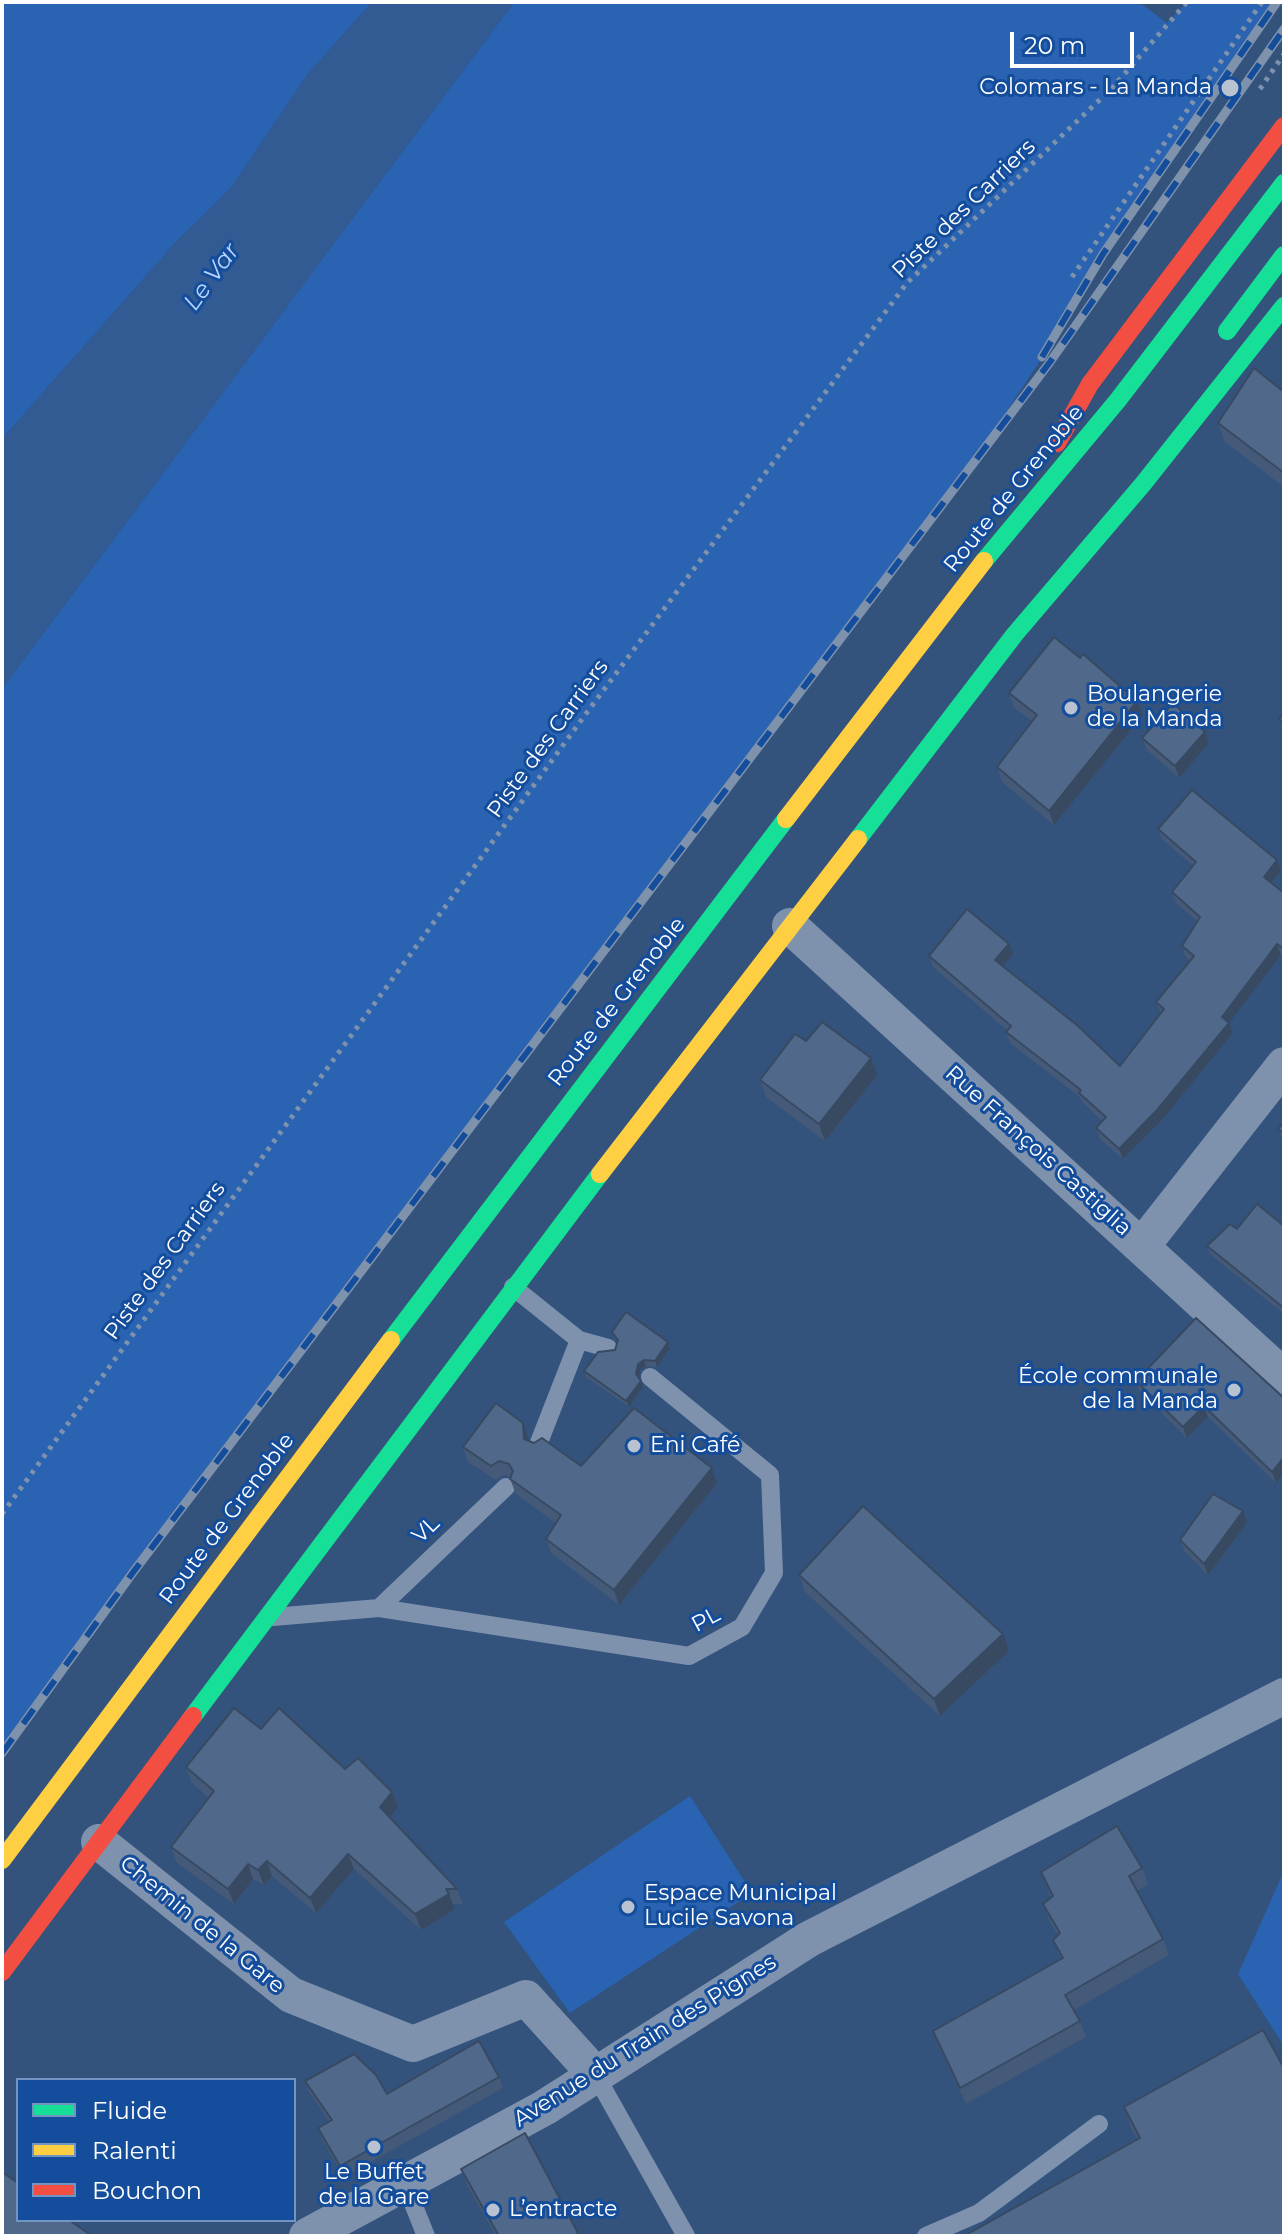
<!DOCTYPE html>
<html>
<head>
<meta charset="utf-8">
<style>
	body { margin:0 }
	#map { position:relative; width:1286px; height:2238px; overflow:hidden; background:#33527c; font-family:Montserrat,sans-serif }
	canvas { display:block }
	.frame { position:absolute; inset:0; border:4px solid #fff; pointer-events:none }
	.legend { position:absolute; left:16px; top:2078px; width:280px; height:144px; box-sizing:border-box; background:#144d9b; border:2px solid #7294c3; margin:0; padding:10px 14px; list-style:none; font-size:24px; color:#fff }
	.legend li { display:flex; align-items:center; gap:16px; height:40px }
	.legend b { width:40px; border:2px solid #7294c3 }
	.scale { position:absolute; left:1010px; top:32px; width:124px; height:36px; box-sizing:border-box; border:4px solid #fff; border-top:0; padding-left:10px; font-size:24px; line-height:28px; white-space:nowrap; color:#fff; -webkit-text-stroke:6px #144d9b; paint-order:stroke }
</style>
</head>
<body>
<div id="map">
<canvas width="1286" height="2238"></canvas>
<div class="frame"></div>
<ul class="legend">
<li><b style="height:10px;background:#16e098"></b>Fluide</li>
<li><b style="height:10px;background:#ffcf43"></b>Ralenti</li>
<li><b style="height:10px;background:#f24e42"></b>Bouchon</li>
</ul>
<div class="scale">20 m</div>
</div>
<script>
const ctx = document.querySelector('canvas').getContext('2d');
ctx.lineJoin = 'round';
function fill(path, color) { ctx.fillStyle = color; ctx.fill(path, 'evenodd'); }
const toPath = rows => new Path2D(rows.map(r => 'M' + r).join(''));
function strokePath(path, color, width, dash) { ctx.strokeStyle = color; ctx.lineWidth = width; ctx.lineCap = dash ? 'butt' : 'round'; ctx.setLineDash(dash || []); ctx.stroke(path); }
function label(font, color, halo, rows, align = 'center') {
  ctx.font = font + ' Montserrat,sans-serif'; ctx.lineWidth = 6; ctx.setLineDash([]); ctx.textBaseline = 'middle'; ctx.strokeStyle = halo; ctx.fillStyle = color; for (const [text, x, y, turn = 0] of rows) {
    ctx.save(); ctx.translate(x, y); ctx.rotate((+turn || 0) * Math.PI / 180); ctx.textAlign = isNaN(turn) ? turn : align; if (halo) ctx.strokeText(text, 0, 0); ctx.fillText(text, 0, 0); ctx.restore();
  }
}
const green = toPath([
	[2,2,372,2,307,75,231,188,176,242,2,439],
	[514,2,1139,2,1167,23,1187,2,1277,2,1103,254,1036,367,972,464,134,1571,2,1753,2,689],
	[690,1796,752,1893,570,2013,504,1922],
	[1284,1871,1284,2046,1238,1974]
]);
const water = toPath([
	[372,2,514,2,2,689,2,439,176,242,231,188,307,75]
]);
const path = toPath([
	[1260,89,1284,54],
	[1072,277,1262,2],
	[2,1514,588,711,907,283,1113,87,1187,2]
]);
const lane = toPath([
	[513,1287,579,1340,538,1445],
	[579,1340,608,1348],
	[379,1608,506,1487],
	[273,1617,379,1608,689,1656,742,1627,774,1573,770,1475,650,1377],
	[595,2074,686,2236],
	[404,2181,426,2236],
	[926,2236,979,2213,1099,2124]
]);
const street = toPath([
	[790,926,1284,1377],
	[1142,1246,1284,1065],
	[99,1842,291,1995,413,2044,526,1998,595,2074],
	[307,2236,544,2108,809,1939,1284,1696]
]);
const fast = toPath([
	[1227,331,1284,255],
	[984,561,1118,400,1284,183],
	[858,839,1015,634,1143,484,1284,306],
	[391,1340,786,819],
	[193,1716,600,1174]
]);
const slow = toPath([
	[786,819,984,561],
	[600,1174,858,839],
	[2,1860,391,1340]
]);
const jam = toPath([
	[1057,443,1090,384,1284,126],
	[2,1972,193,1716]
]);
const rail = toPath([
	[1042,357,1103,254,1277,2],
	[2,1753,134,1571,1050,362,1284,29]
]);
const wall = toPath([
	[1284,392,1284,487,1225,442,1218,423],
	[1080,658,1143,715,1054,825,1002,782,997,767,1032,721,1014,708,1009,693],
	[1205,732,1209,743,1179,778,1147,750,1142,738],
	[1158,829,1277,860,1281,871,1272,883,1284,893,1284,957,1281,955,1229,1023,1233,1033,1161,1121,1123,1159,1100,1139,1096,1128,1102,1121,1083,1103,1080,1097,1010,1043,1006,1032,1008,1031,933,967,929,956,1013,954,1003,966,1120,1066,1161,1013,1156,1002,1190,961,1185,956,1182,946,1197,921,1176,903,1172,892,1193,866,1162,839],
	[806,1041,877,1075,825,1141,766,1097,760,1080],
	[1284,1122,1284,1141,1282,1139,1278,1129],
	[1284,1226,1284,1314,1210,1254,1207,1246,1237,1229],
	[612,1332,668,1342,670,1348,657,1367,646,1366,640,1370,639,1378,643,1387,629,1407,586,1377,584,1371,615,1350,617,1342],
	[1136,1381,1284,1398,1284,1473,1276,1483,1208,1417,1187,1438,1140,1392],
	[528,1438,528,1440,581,1466,712,1468,717,1483,619,1605,551,1553,546,1539,556,1523,516,1494,510,1479,511,1477,504,1475,496,1480,468,1462,463,1447],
	[1247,1523,1208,1575,1184,1551,1180,1540],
	[799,1575,1009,1651,940,1716,805,1592],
	[261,1729,392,1792,398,1807,390,1817,457,1889,463,1904,453,1904,455,1909,421,1930,354,1869,316,1913,272,1876,264,1885,253,1879,234,1904,177,1863,171,1847,209,1798,191,1782,186,1767],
	[1142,1868,1148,1884,1137,1891,1163,1939,1169,1955,1074,2010,1080,2021,1086,2037,966,2104,939,2047,933,2031,1061,1959,1053,1940,1058,1935,1049,1920,1043,1904,1051,1898,1041,1872],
	[1284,2068,1137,2139,1131,2128,1124,2107],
	[499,2077,503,2088,344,2177,322,2139,318,2128,329,2121,309,2092,305,2081,387,2094],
	[525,2133,579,2236,496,2236,467,2185,461,2169]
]);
const shadedWall = toPath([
	[1137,701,1143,715,1054,825,1049,811],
	[1205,732,1209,743,1179,778,1175,766],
	[1277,860,1281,871,1268,887,1264,877],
	[1009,944,1013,954,999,971,995,960],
	[1277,944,1281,955,1229,1023,1233,1033,1161,1121,1123,1159,1119,1149],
	[871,1058,877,1075,825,1141,819,1124],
	[668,1342,670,1348,657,1367,655,1361],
	[644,1360,646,1366,640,1370,639,1380,636,1374,638,1364],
	[641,1381,643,1387,629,1407,626,1401],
	[1204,1406,1208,1417,1187,1438,1183,1427],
	[523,1423,528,1438,529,1453,524,1439],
	[1284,1457,1284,1473,1276,1483,1272,1472],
	[712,1468,717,1483,619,1605,614,1590],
	[1243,1511,1247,1523,1208,1575,1204,1564],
	[1003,1634,1009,1651,940,1716,934,1699],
	[392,1792,398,1807,386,1822,380,1807],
	[348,1854,354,1869,316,1913,310,1898],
	[267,1861,272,1876,264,1885,258,1870],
	[248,1864,253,1879,234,1904,228,1889],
	[449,1894,455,1909,421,1930,415,1914]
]);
const building = toPath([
	[1254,368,1284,392,1284,473,1218,423,1254,368],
	[1054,637,1080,658,1083,654,1137,701,1049,811,997,767,1037,715,1009,693,1054,637],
	[1173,703,1205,732,1175,766,1142,738,1173,703],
	[1284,713,1284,723,1279,719,1284,713],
	[1192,790,1277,860,1264,877,1284,893,1284,949,1277,944,1222,1017,1229,1023,1157,1110,1119,1149,1096,1128,1106,1117,1079,1093,1081,1090,1006,1032,1011,1026,929,956,967,909,1009,944,995,960,1078,1026,1120,1066,1164,1009,1156,1002,1194,956,1182,946,1200,917,1172,892,1196,862,1158,829,1192,790],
	[822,1022,871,1058,819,1124,760,1080,795,1034,806,1041,822,1022],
	[1284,1122,1284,1134,1278,1129,1284,1122],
	[1257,1204,1284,1226,1284,1308,1207,1246,1230,1224,1237,1229,1257,1204],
	[626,1312,668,1342,655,1361,644,1360,638,1364,636,1374,641,1381,626,1401,584,1371,598,1352,615,1350,618,1340,612,1332,626,1312],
	[1196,1318,1284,1398,1284,1457,1272,1472,1204,1406,1183,1427,1136,1381,1196,1318],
	[496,1403,523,1423,524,1439,534,1443,542,1438,581,1466,634,1408,712,1468,614,1590,546,1539,561,1515,510,1479,513,1471,509,1464,499,1461,491,1466,463,1447,496,1403],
	[1213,1494,1243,1511,1204,1564,1180,1540,1213,1494],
	[863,1506,1003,1634,934,1699,799,1575,863,1506],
	[234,1708,261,1729,279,1708,345,1769,358,1758,392,1792,380,1807,457,1889,446,1889,449,1894,415,1914,348,1854,310,1898,267,1861,258,1870,248,1864,228,1889,171,1847,214,1791,186,1767,234,1708],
	[1117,1826,1142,1868,1129,1876,1163,1939,1065,1995,1080,2021,960,2088,933,2031,1063,1958,1053,1940,1060,1933,1043,1904,1053,1896,1041,1872,1117,1826],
	[1263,2030,1284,2068,1284,2236,964,2236,1140,2138,1124,2107,1263,2030],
	[479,2041,499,2077,340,2166,318,2128,332,2120,305,2081,354,2054,376,2075,387,2094,479,2041],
	[525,2133,578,2233,574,2236,499,2236,461,2169,525,2133],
	[2,2172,18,2183,18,2220,69,2220,92,2236,2,2236,2,2172]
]);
const markers = [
	[1230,88,10,"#b8c2d1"],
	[1071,708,8,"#b8c2d1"],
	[1234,1390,8,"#b8c2d1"],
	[634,1446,8,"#b8c2d1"],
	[628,1907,8,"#b8c2d1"],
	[374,2147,8,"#b8c2d1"],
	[493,2210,8,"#b8c2d1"]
];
const poiNames = [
	["Colomars - La Manda",1212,88,"right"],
	["Boulangerie",1087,695],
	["de la Manda",1087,720],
	["École communale",1218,1377,"right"],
	["de la Manda",1218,1402,"right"],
	["Eni Café",650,1446],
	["Espace Municipal",644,1894],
	["Lucile Savona",644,1919],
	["Le Buffet",374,2173,"center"],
	["de la Gare",374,2198,"center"],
	["L’entracte",509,2210]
];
const streetNames = [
	["Piste des Carriers",964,209,-44],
	["Route de Grenoble",1014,489,-51],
	["Piste des Carriers",548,739,-54],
	["Route de Grenoble",617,1002,-52],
	["Rue François Castiglia",1038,1151,42],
	["Piste des Carriers",165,1261,-54],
	["Route de Grenoble",227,1519,-53],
	["VL",426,1530,-44],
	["PL",706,1620,-28],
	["Chemin de la Gare",202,1925,39],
	["Avenue du Train des Pignes",645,2041,-32]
];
const waterNames = [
	["Le Var",212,277,-54]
];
fill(green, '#2963b1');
fill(water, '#325a93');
strokePath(path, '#7e92ae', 5, [4, 6]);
strokePath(lane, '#7e92ae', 18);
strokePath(street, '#7e92ae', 36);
strokePath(fast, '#16e098', 18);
strokePath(slow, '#ffcf43', 18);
strokePath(jam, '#f24e42', 18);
strokePath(rail, '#7e92ac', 9);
strokePath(rail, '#144d9b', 6, [18]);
fill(wall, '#455a78');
fill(shadedWall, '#384a61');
fill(building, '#50698b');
strokePath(building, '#384a61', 2);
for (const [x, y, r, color] of markers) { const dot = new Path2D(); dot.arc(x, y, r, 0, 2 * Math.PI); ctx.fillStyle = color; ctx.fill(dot); strokePath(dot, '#144d9b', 3); }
label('22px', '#fff', '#144d9b', poiNames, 'left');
label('22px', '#fff', '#144d9b', streetNames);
label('italic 24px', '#b6d4fa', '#144d9b', waterNames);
</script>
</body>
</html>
